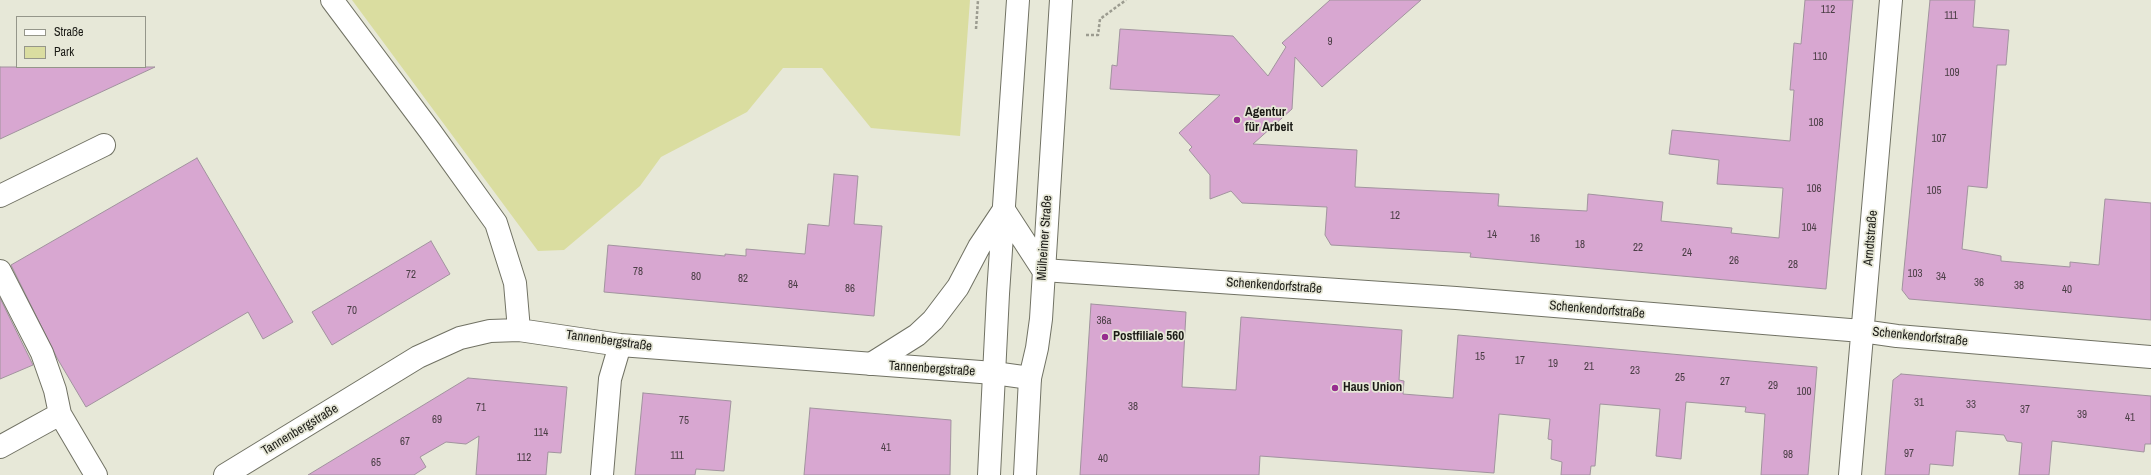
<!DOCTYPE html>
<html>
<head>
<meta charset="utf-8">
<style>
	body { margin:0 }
	#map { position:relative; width:2151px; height:475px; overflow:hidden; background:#e7e8d8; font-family:"Archivo Narrow",sans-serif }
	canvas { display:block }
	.legend { position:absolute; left:16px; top:16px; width:130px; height:52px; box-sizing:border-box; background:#e7e8d8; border:1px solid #95968a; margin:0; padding:5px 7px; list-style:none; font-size:12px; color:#1b1b16 }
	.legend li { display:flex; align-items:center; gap:8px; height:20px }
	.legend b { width:20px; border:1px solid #95968a }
</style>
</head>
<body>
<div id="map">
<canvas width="2151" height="475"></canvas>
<ul class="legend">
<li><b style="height:5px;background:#fff"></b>Straße</li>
<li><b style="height:11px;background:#dadda0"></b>Park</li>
</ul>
</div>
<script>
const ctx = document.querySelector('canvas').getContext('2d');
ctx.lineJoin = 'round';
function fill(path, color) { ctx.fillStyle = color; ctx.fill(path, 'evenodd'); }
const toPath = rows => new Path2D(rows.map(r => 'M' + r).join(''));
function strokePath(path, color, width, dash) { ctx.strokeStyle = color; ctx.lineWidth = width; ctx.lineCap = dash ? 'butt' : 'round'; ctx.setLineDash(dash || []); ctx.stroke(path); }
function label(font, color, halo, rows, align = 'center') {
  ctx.font = font + ' "Archivo Narrow",sans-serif'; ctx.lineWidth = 3.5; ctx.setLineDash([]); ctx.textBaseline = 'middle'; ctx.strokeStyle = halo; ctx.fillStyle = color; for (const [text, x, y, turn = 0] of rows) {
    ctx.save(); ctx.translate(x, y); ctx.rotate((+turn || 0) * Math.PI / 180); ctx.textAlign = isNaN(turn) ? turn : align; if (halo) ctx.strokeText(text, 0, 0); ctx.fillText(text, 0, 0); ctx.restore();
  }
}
const green = toPath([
	[352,0,970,0,960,136,871,128,822,68,783,68,747,112,661,157,640,186,564,250,538,251]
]);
const building = toPath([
	[1330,0,1421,0,1322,87,1295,57,1292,109,1253,144,1357,150,1355,187,1499,194,1498,206,1587,211,1588,194,1663,202,1661,221,1732,228,1731,233,1779,238,1783,188,1717,184,1719,160,1669,154,1672,130,1790,141,1794,90,1790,90,1794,43,1801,44,1805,0,1853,0,1826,289,1470,257,1471,253,1331,245,1325,235,1327,207,1242,203,1231,191,1210,199,1210,175,1189,150,1192,147,1179,133,1220,95,1110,89,1112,65,1117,66,1120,29,1233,36,1268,76,1286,47,1282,43,1330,0],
	[1930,0,1975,0,1973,27,2009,30,2006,65,1997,65,1987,188,1968,186,1962,249,2001,256,2001,261,2070,267,2070,262,2099,265,2105,199,2151,203,2151,320,1909,299,1902,290,1930,0],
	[0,67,155,67,0,139,0,67],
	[197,158,293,322,263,339,248,312,86,407,57,358,11,265,197,158],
	[834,174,858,176,854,224,882,226,874,316,604,292,608,245,725,256,725,254,746,256,746,249,805,254,808,224,829,226,834,174],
	[431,241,450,274,332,345,312,312,431,241],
	[0,298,33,365,0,379,0,298],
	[1091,304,1186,312,1182,387,1236,390,1241,317,1402,330,1399,380,1404,381,1403,394,1453,398,1458,335,1817,367,1808,475,1761,475,1765,414,1745,412,1746,407,1686,402,1681,459,1656,456,1660,409,1600,404,1595,466,1591,466,1590,475,1561,475,1562,462,1551,459,1552,440,1548,439,1550,419,1499,414,1494,473,1260,456,1259,475,1080,475,1091,304],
	[1901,374,2151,396,2151,444,2145,444,2144,452,2052,441,2049,475,2019,475,2022,443,2007,441,2004,435,1956,431,1953,466,1930,464,1929,475,1885,475,1893,380,1901,374],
	[468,378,567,387,561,453,548,452,546,475,476,475,479,436,466,444,446,442,420,457,426,467,414,475,308,475,468,378],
	[643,393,731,401,724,471,696,469,695,475,635,475,643,393],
	[810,408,951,420,950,475,804,475,810,408]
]);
const path = toPath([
	[976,29,978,0],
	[1086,35,1098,35,1100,19,1126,0]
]);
const minor = toPath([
	[332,0,430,131,496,223,515,283,519,330],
	[0,196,104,145],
	[1043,270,1456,298,1862,331,1897,336,2151,357],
	[0,271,42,353,55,390,60,414],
	[0,447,60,414,96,475],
	[225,475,418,357,460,338,490,331,519,330,620,345,994,373,1030,378],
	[602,475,610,379,620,345],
	[1850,475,1891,0]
]);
const major = toPath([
	[1004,210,1043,270],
	[871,364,917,335,933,320,958,287,979,247,1003,211],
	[989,475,998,294,1018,0],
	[1025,475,1030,378,1037,348,1041,319,1061,0]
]);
const markers = [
	[1237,120,4,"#972d8f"],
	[1105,337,4,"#972d8f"],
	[1335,388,4,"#972d8f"]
];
const numberNames = [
	["112",1828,10],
	["111",1951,16],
	["9",1330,42],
	["110",1820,57],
	["109",1952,73],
	["108",1816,123],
	["107",1939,139],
	["106",1814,189],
	["105",1934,191],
	["12",1395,216],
	["104",1809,228],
	["14",1492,235],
	["16",1535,239],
	["18",1580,245],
	["22",1638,248],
	["24",1687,253],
	["26",1734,261],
	["28",1793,265],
	["78",638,272],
	["103",1915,274],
	["72",411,275],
	["80",696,277],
	["34",1941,277],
	["82",743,279],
	["36",1979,283],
	["84",793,285],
	["38",2019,286],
	["86",850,289],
	["40",2067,290],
	["70",352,311],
	["36a",1104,321],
	["15",1480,357],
	["17",1520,361],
	["19",1553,364],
	["21",1589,367],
	["23",1635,371],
	["25",1680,378],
	["27",1725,382],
	["29",1773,386],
	["100",1804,392],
	["31",1919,403],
	["33",1971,405],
	["38",1133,407],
	["71",481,408],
	["37",2025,410],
	["39",2082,415],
	["41",2130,418],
	["69",437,420],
	["75",684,421],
	["114",541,433],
	["67",405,442],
	["41",886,448],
	["97",1909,454],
	["98",1788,455],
	["111",677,456],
	["112",524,458],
	["40",1103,459],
	["65",376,463]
];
const poiNames = [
	["Agentur",1245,113],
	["für Arbeit",1245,128],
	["Postfiliale 560",1113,337],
	["Haus Union",1343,388]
];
const streetNames = [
	["Mülheimer Straße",1045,238,-86],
	["Arndtstraße",1871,238,-85],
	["Schenkendorfstraße",1274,286,4],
	["Schenkendorfstraße",1597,310,5],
	["Schenkendorfstraße",1920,337,6],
	["Tannenbergstraße",609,341,8],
	["Tannenbergstraße",932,369,4],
	["Tannenbergstraße",300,430,-31]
];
fill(green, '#dadda0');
fill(building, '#d8a7d1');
strokePath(building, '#a1939e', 1);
strokePath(minor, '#717264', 24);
strokePath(major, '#717264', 24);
strokePath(path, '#9c9c90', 2.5, [3, 2]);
strokePath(minor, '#fff', 22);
strokePath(major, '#fff', 22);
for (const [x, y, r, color] of markers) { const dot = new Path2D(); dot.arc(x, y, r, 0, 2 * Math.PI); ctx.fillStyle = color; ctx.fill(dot); strokePath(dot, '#e7e8d8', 1.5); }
label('11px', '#4a3e45', null, numberNames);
label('bold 13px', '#1b1b16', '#e7e8d8', poiNames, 'left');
label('13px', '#1b1b16', '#e7e8d8', streetNames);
</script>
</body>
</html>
